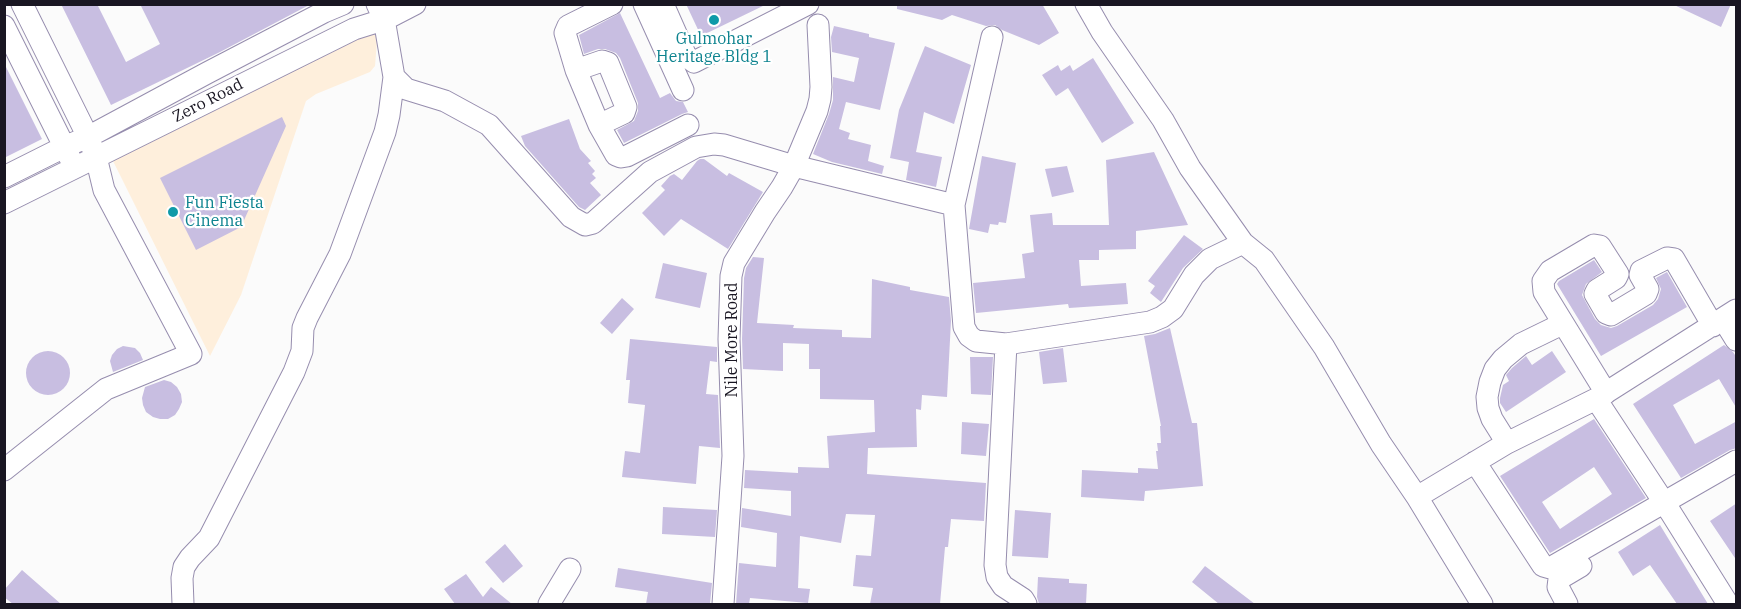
<!DOCTYPE html>
<html>
<head>
<meta charset="utf-8">
<style>
	body { margin:0 }
	#map { position:relative; width:1741px; height:609px; overflow:hidden; background:#fbfbfb; font-family:"IBM Plex Serif",serif }
	canvas { display:block }
	.frame { position:absolute; inset:0; border:6px solid #191622; pointer-events:none }
</style>
</head>
<body>
<div id="map">
<canvas width="1741" height="609"></canvas>
<div class="frame"></div>
</div>
<script>
const ctx = document.querySelector('canvas').getContext('2d');
ctx.lineJoin = 'round';
function fill(path, color) { ctx.fillStyle = color; ctx.fill(path, 'evenodd'); }
const toPath = rows => new Path2D(rows.map(r => 'M' + r).join(''));
function strokePath(path, color, width, dash) { ctx.strokeStyle = color; ctx.lineWidth = width; ctx.lineCap = dash ? 'butt' : 'round'; ctx.setLineDash(dash || []); ctx.stroke(path); }
function label(font, color, halo, rows, align = 'center') {
  ctx.font = font + ' "IBM Plex Serif",serif'; ctx.lineWidth = 4.5; ctx.setLineDash([]); ctx.textBaseline = 'middle'; ctx.strokeStyle = halo; ctx.fillStyle = color; for (const [text, x, y, turn = 0] of rows) {
    ctx.save(); ctx.translate(x, y); ctx.rotate((+turn || 0) * Math.PI / 180); ctx.textAlign = isNaN(turn) ? turn : align; if (halo) ctx.strokeText(text, 0, 0); ctx.fillText(text, 0, 0); ctx.restore();
  }
}
const commercial = toPath([
	[378,29,375,66,370,72,316,94,306,101,241,295,210,356,113,161]
]);
const building = toPath([
	[61,4,97,4,126,62,160,44,140,4,311,4,220,52,111,105],
	[686,4,767,4,701,36],
	[897,4,1042,4,1059,33,1039,45,1002,30,995,25,986,26,952,15,942,20,897,9],
	[1672,4,1731,4,1721,27],
	[620,13,660,98,670,93,676,101,683,102,688,112,682,114,624,143,617,130,634,121,638,111,638,103,620,58,616,53,605,49,598,49,584,54,579,35],
	[834,26,869,34,869,37,895,43,880,110,846,102,839,129,850,133,848,139,871,145,868,161,884,166,882,174,832,162,813,154,829,114,833,100,833,77,854,82,859,58,832,52,831,37],
	[925,46,971,65,954,124,924,112,916,152,942,157,936,187,906,180,909,162,890,158,899,110],
	[1093,58,1134,123,1102,143,1068,88,1056,96,1042,75,1058,65,1061,71,1070,65,1073,71],
	[4,63,42,139,4,158],
	[282,117,286,126,241,227,196,250,160,178],
	[569,119,580,149,591,161,588,163,595,171,592,174,596,178,590,183,601,195,585,210,579,207,525,146,521,136],
	[1154,152,1188,225,1136,231,1136,249,1099,250,1099,260,1079,260,1081,286,1126,283,1128,304,1069,308,1068,304,976,313,973,283,1025,278,1022,254,1034,252,1030,215,1052,213,1053,225,1109,225,1106,160],
	[982,156,1016,163,1006,223,999,222,998,225,990,224,988,233,969,229],
	[700,159,704,159,727,176,729,173,763,192,728,249,681,219,664,236,642,213,665,190,661,186,670,176,674,174,682,180,697,161],
	[1067,166,1074,192,1052,197,1045,169],
	[1184,235,1203,249,1183,268,1161,302,1150,293,1155,286,1148,281],
	[753,257,764,258,757,323,794,325,793,328,842,330,842,337,871,338,872,279,910,287,910,290,949,297,951,321,947,397,922,395,921,410,916,409,917,447,868,448,867,474,986,483,984,521,951,519,948,547,945,547,940,604,870,604,873,588,853,586,856,555,871,556,875,515,846,514,841,543,800,536,798,588,810,589,808,603,750,598,749,604,736,604,739,563,776,567,777,533,741,527,742,508,791,516,791,491,744,488,745,470,798,473,798,467,829,468,827,436,875,432,874,400,820,399,820,369,809,369,809,344,783,343,783,371,743,369,742,339,744,278,746,268],
	[1594,260,1602,272,1586,284,1582,295,1595,319,1601,325,1611,328,1617,326,1653,305,1658,299,1661,289,1656,278,1667,272,1687,307,1601,356,1557,284,1559,281],
	[663,263,707,273,700,308,655,298],
	[622,298,634,309,612,334,600,323],
	[1170,328,1192,423,1197,423,1203,486,1145,491,1144,501,1081,497,1082,470,1138,473,1138,468,1158,469,1156,451,1158,451,1157,443,1161,443,1160,426,1161,426,1144,336,1155,334],
	[630,339,717,347,717,362,710,361,706,394,718,395,720,448,699,446,696,484,622,477,625,451,640,453,645,405,628,403,630,380,626,380],
	[1724,345,1733,352,1737,358,1737,409,1719,379,1673,405,1695,444,1737,421,1737,448,1730,450,1681,478,1633,404],
	[123,346,135,348,140,353,143,360,113,372,110,361,112,355,117,349],
	[1063,348,1067,382,1043,384,1039,352],
	'26 373a22 22 0 1 1 44 0a22 22 0 1 1-44 0Z',
	[1552,351,1566,372,1506,412,1500,403,1500,398,1503,385,1509,381,1506,375,1512,368,1526,356,1532,365],
	[970,357,993,357,991,395,971,394],
	[164,380,171,382,177,387,181,394,182,402,179,409,175,415,168,419,160,419,153,417,146,412,143,405,142,398,145,387],
	[1594,419,1646,498,1550,553,1500,476],
	[1594,467,1612,494,1560,529,1542,502],
	[962,422,989,424,986,456,961,454],
	[1737,503,1737,561,1710,521],
	[663,507,717,510,715,537,662,534],
	[1015,510,1051,513,1048,558,1012,556],
	[1660,525,1708,604,1677,604,1650,565,1633,576,1618,552],
	[505,544,523,566,503,583,485,562],
	[1205,566,1255,604,1219,604,1192,582],
	[618,568,712,583,710,604,646,604,648,592,615,587],
	[22,570,61,604,13,604,4,597,4,590],
	[466,574,483,597,491,587,512,604,455,604,444,589],
	[1038,577,1069,579,1069,583,1087,584,1086,604,1039,604,1037,597]
]);
const minor = toPath([
	[612,4,568,26,565,33,576,70,599,125,616,155,621,157,627,156,688,125],
	[644,4,683,90],
	[663,4,686,56,694,62,808,4],
	[1086,4,1102,32,1163,120,1190,168,1243,243,1264,260,1324,347,1381,444,1417,497,1482,604],
	[4,26,71,160],
	[992,37,954,205,964,327,969,336,976,341,1006,344],
	[576,70,602,61,608,63,626,107,624,113,599,125],
	[394,77,406,89,445,101,489,125,571,217,585,225,593,223,650,172,696,147,714,144,724,145,794,166,954,205],
	[4,177,64,147,88,137,207,73,324,12,343,4],
	[4,203,354,29,386,19,415,4],
	[1723,319,1736,340],
	[1606,393,1544,292,1543,281,1550,271,1594,245,1600,246,1618,274,1616,278,1597,290,1595,294,1606,313,1611,315,1646,294,1648,289,1640,275,1641,271,1667,258,1674,259,1713,326],
	[1596,399,1671,513,1728,604],
	[1507,443,1492,419,1488,408,1487,397,1490,382,1495,369,1503,359,1521,344,1562,324],
	[1475,462,1543,566,1550,568,1736,461],
	[4,470,106,389,191,354,104,190,96,157,88,137,22,4],
	[1417,497,1507,443,1596,399,1736,310],
	[183,604,182,578,184,567,190,558,209,538,294,372,302,351,303,328,307,318,340,254,385,132,389,115,394,77,384,19,377,4],
	[549,604,570,569],
	[723,604,733,456,729,339,731,276,734,263,765,212,782,187,794,166,817,111,820,99,821,87,818,25],
	[1026,604,1023,599,1003,586,997,577,995,565,1006,344,1150,322,1162,317,1173,309,1194,275,1210,259,1243,243],
	[1567,604,1558,587,1559,579,1581,566]
]);
const markers = [
	[714,20,6,"#0f9aa8"],
	[173,212,6,"#0f9aa8"]
];
const cultureNames = [
	["Gulmohar",714,39],
	["Heritage Bldg 1",714,57],
	["Fun Fiesta",185,203,"left"],
	["Cinema",185,221,"left"]
];
const streetNames = [
	["Zero Road",208,101,-27],
	["Nile More Road",732,340,-90]
];
fill(commercial, '#feefdc');
fill(building, '#c8bee1');
strokePath(minor, '#968dae', 23);
strokePath(minor, '#fff', 21);
for (const [x, y, r, color] of markers) { const dot = new Path2D(); dot.arc(x, y, r, 0, 2 * Math.PI); ctx.fillStyle = color; ctx.fill(dot); strokePath(dot, '#fff', 2); }
label('16px', '#0d838f', '#fff', cultureNames);
label('16px', '#191622', '#fff', streetNames);
</script>
</body>
</html>
